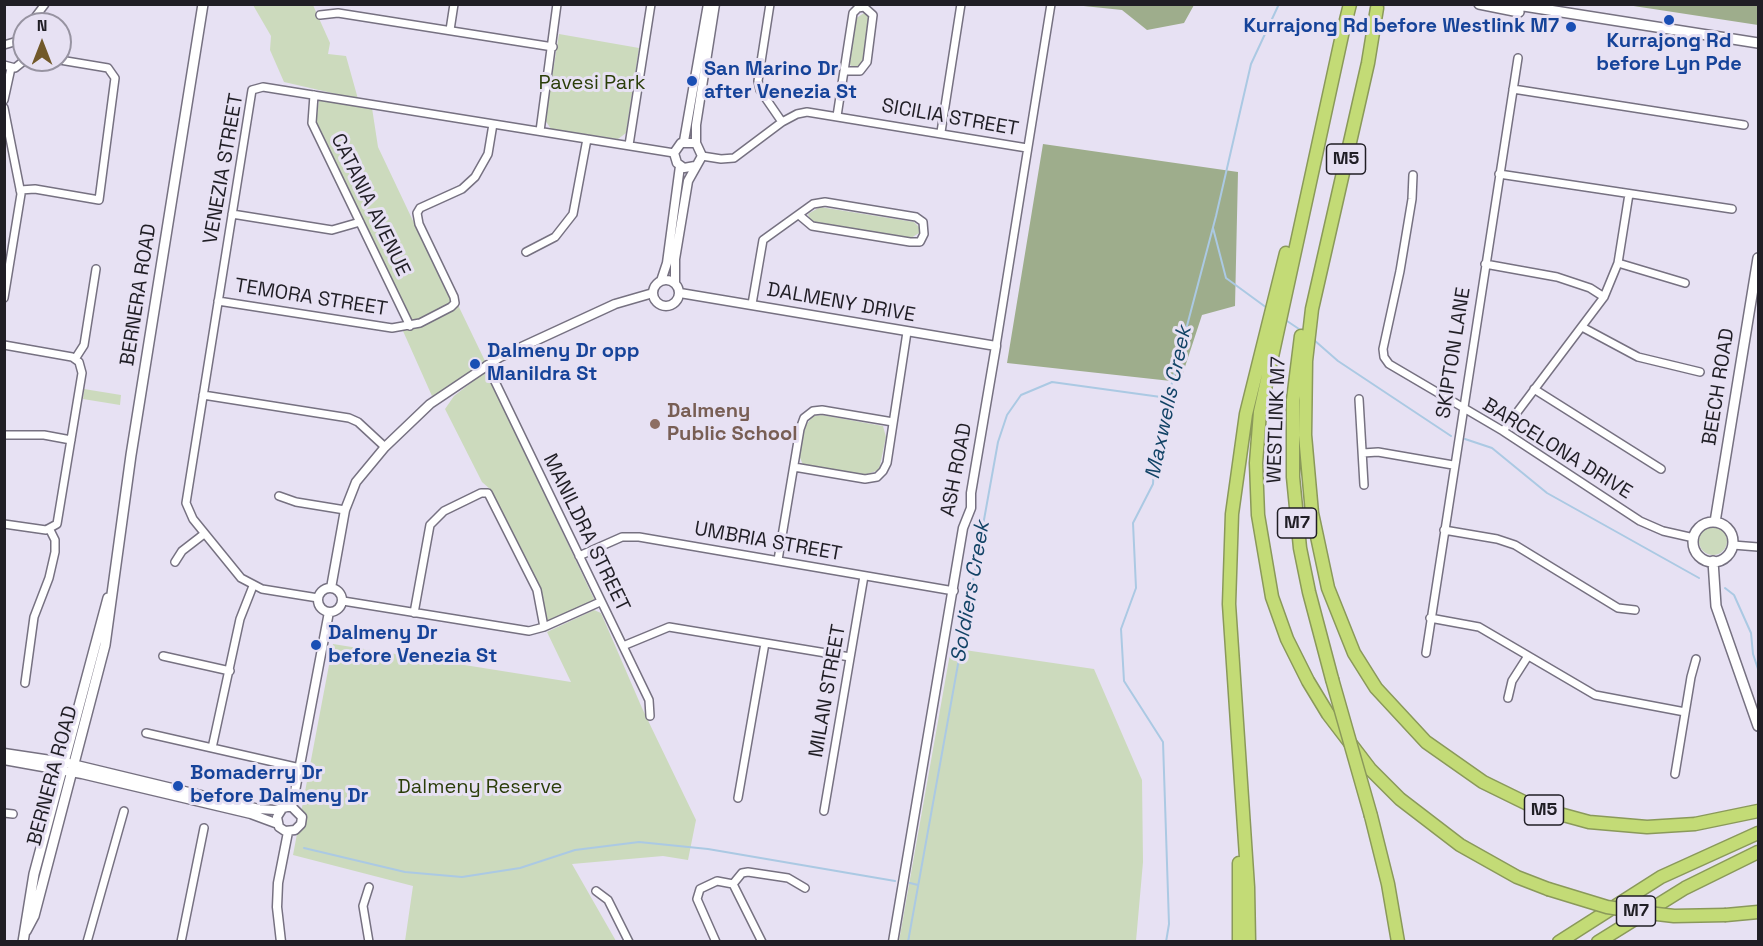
<!DOCTYPE html>
<html>
<head>
<meta charset="utf-8">
<style>
	body { margin:0 }
	#map { position:relative; width:1763px; height:946px; overflow:hidden; background:#e7e1f3; font-family:"Space Grotesk",sans-serif }
	canvas { display:block }
	.frame { position:absolute; inset:0; border:6px solid #201e25; pointer-events:none }
	.north { position:absolute; left:12px; top:12px; width:60px; height:60px; box-sizing:border-box; background:#e7e1f3; border:2px solid #9793a1; border-radius:50%; rotate:0deg; font-size:16px; font-weight:700; line-height:24px; text-align:center; color:#201e25 }
	.north::after { content:''; display:block; margin:auto; width:21px; height:27px; background:#715829; clip-path:polygon(50% 0,100% 100%,50% 72%,0 100%) }
</style>
</head>
<body>
<div id="map">
<canvas width="1763" height="946"></canvas>
<div class="frame"></div>
<div class="north">N</div>
</div>
<script>
const ctx = document.querySelector('canvas').getContext('2d');
ctx.lineJoin = 'round';
function fill(path, color) { ctx.fillStyle = color; ctx.fill(path, 'evenodd'); }
const toPath = rows => new Path2D(rows.map(r => 'M' + r).join(''));
function strokePath(path, color, width, dash) { ctx.strokeStyle = color; ctx.lineWidth = width; ctx.lineCap = dash ? 'butt' : 'round'; ctx.setLineDash(dash || []); ctx.stroke(path); }
function label(font, color, halo, rows, align = 'center') {
  ctx.font = font + ' "Space Grotesk",sans-serif'; ctx.lineWidth = 6; ctx.setLineDash([]); ctx.textBaseline = 'middle'; ctx.strokeStyle = halo; ctx.fillStyle = color; for (const [text, x, y, turn = 0] of rows) {
    ctx.save(); ctx.translate(x, y); ctx.rotate((+turn || 0) * Math.PI / 180); ctx.textAlign = isNaN(turn) ? turn : align; if (halo) ctx.strokeText(text, 0, 0); ctx.fillText(text, 0, 0); ctx.restore();
  }
}
const green = toPath([
	[253,5,313,5,330,43,328,54,346,56,358,99,284,82,270,50,271,36],
	[864,13,869,16,870,22,864,62,860,68,855,68,850,65,849,59,855,19],
	[559,34,639,48,626,133,618,139,551,129,545,120],
	[319,100,372,108,378,147,451,301,447,307,411,323,316,121],
	[820,207,914,222,919,227,919,233,911,238,810,221,808,214],
	[458,305,485,361,448,389,432,396,403,331,412,329],
	[486,371,595,601,547,621,541,592,490,489,482,482,445,409,454,396],
	[84,389,121,395,120,405,83,399],
	[822,415,883,426,886,437,879,470,862,476,803,465,799,455,803,429,813,416],
	'1699 541a14 14 0 1 1 28 0a14 14 0 1 1-28 0Z',
	[594,610,601,613,642,708,696,820,688,860,663,856,572,864,616,941,405,941,413,886,293,855,333,644,571,682,547,632],
	[951,648,1094,669,1142,780,1143,862,1136,941,899,941]
]);
const forest = toPath([
	[1074,5,1194,5,1184,23,1147,30,1122,10],
	[1627,5,1758,5,1758,25],
	[1043,144,1238,172,1235,306,1202,315,1180,382,1007,363]
]);
const stream = toPath([
	[1213,228,1226,278,1267,308],
	[1284,319,1302,331],
	[1314,340,1338,361,1451,436],
	[1465,439,1492,448,1547,493,1699,578],
	[1725,588,1734,595,1751,633,1753,654,1758,669],
	[304,848,405,872,462,877,520,868,575,850,639,842,708,849,895,881],
	[910,883,918,885],
	[908,942,998,442,1007,415,1021,395,1052,382,1168,398],
	[1166,942,1169,924,1163,742,1124,681,1121,629,1136,588,1133,523,1153,484,1155,447,1216,216,1251,64,1279,4]
]);
const minor = toPath([
	[770,4,758,81,760,90,782,122],
	[320,15,338,13,553,47],
	[30,24,45,4],
	[450,30,454,4],
	[18,43,24,33],
	[4,45,14,42,24,48],
	[4,65,15,68,25,60],
	[1513,89,1744,125],
	[314,95,312,123,410,326],
	[4,100,11,68],
	[4,108,21,194,4,298],
	[837,116,853,13,858,8,864,7,873,15,867,62,860,71,845,71],
	[540,131,557,4],
	[941,132,961,4],
	[629,145,651,4],
	[702,156,721,159,734,158,782,122,797,114,807,112,1027,148],
	[1499,174,1732,209],
	[1413,175,1412,199,1400,271,1383,349,1384,357,1389,364,1503,431,1640,521,1663,531,1694,538],
	[20,190,35,189,99,200,115,78,108,68,60,60],
	[232,214,332,230,360,222],
	[526,252,555,237,573,214,587,139],
	[1618,263,1685,283],
	[1485,264,1557,277,1590,288,1604,297],
	[218,301,392,328,420,323,451,307,455,303,454,297,419,224,417,213,420,208,462,189,475,177,488,154,493,124],
	[752,304,763,240,813,204,825,202,916,217,923,222,924,234,920,242,910,242,812,226,799,215],
	[1582,327,1638,357,1700,372],
	[4,345,72,357,79,362,82,373,57,524,46,530,4,524],
	[996,346,1051,4],
	[75,359,84,345,96,269],
	[487,365,649,700,650,716],
	[1534,389,1661,469],
	[203,395,349,418,358,422,385,447],
	[1359,399,1364,485],
	[1503,431,1604,297,1618,263,1629,194],
	[4,435,44,435,71,440],
	[1363,453,1378,452,1453,465],
	[794,467,865,479,877,477,883,471,887,463,907,332],
	[279,496,296,502,345,510],
	[1444,530,1497,539,1515,545,1618,608,1635,610],
	[1733,545,1758,547],
	[579,556,622,537,639,537,954,591],
	[778,560,800,429,804,418,813,411,822,410,893,422],
	[175,562,182,551,204,534],
	[318,598,262,589,241,578,193,519,186,503,252,90,263,87,674,153],
	[343,601,529,631,544,627,600,602],
	[414,613,430,525,444,511,481,493,488,493,537,590,544,627],
	[1430,618,1479,627,1595,695,1685,712],
	[623,646,669,627,850,657],
	[1426,653,1518,58],
	[163,656,230,671],
	[25,683,34,617,49,578,55,552,55,540,50,530],
	[1508,698,1512,681,1528,656],
	[146,733,300,768],
	[212,748,240,619,253,586],
	[1675,774,1691,677,1696,659],
	[738,798,765,643],
	[824,811,864,576],
	[4,813,13,814],
	[733,884,742,873,748,872,788,878,805,888],
	[369,887,363,906,369,942],
	[596,891,608,900,629,942],
	[87,942,124,811],
	[181,942,204,828],
	[716,942,697,899,700,889,717,881,733,884,762,942]
]);
const tertiary = toPath([
	[684,141,708,4],
	[696,143,696,125,715,4],
	'653 293a13 13 0 1 1 26 0a13 13 0 1 1-26 0Z',
	[661,281,667,263,680,166],
	[675,283,675,259,688,181,702,156,696,143,681,143,674,153,677,163,684,168,695,166],
	[680,293,996,346,971,493,971,508,963,528,893,942],
	'318 600a12 12 0 1 1 24 0a12 12 0 1 1-24 0Z',
	[331,588,345,510,356,482,385,447,430,404,500,357,615,304,653,293],
	[4,753,64,762,259,809,275,810,287,807,292,807,302,817,301,824,295,830,285,831,279,827,277,817,282,809],
	[4,760,82,774,251,814,278,824],
	[292,807,329,612],
	[281,942,277,907,278,883,288,832]
]);
const secondary = toPath([
	[1479,4,1519,12],
	[1511,4,1758,43],
	[1715,522,1758,258],
	'1693 542a20 20 0 1 1 40 0a20 20 0 1 1-40 0Z',
	[1713,561,1716,606,1758,726],
	[26,931,34,916,105,645,131,455,203,4],
	[23,942,34,874,108,598]
]);
const motorway = toPath([
	[1377,8,1368,63,1312,309,1306,361,1305,435,1312,513,1328,588,1354,653,1376,688,1426,742,1483,782,1534,807,1589,822,1647,827,1695,824,1758,811],
	[1344,26,1260,412,1256,463,1258,515,1272,597,1287,639,1308,681,1328,714,1370,769,1400,799,1460,845,1517,877,1548,889],
	[1343,32,1350,4],
	[1301,336,1293,400,1293,477,1300,548,1309,592,1332,679],
	[1371,816,1388,884,1398,942],
	[1239,863,1239,942],
	[1726,915,1758,912],
	[1249,942,1248,887,1229,604,1232,514,1246,414,1286,253],
	[1559,942,1661,877,1758,833],
	[1598,942,1685,888,1758,852]
]);
const motorwayBridge = toPath([
	[1332,679,1371,816],
	[1548,889,1607,907,1640,912,1674,916,1726,915]
]);
const markers = [
	[1669,20,6,"#1a4fb4"],
	[1571,27,6,"#1a4fb4"],
	[692,81,6,"#1a4fb4"],
	[475,364,6,"#1a4fb4"],
	[655,424,6,"#8d6e63"],
	[316,645,6,"#1a4fb4"],
	[178,786,6,"#1a4fb4"]
];
const shields = [
	[1346,159,39],
	[1297,523,39],
	[1544,810,39],
	[1636,911,39]
];
const shieldNames = [
	["M5",1346,159],
	["M7",1297,523],
	["M5",1544,810],
	["M7",1636,911]
];
const transitNames = [
	["Kurrajong Rd before Westlink M7",1559,27,"right"],
	["Kurrajong Rd",1669,42,"center"],
	["before Lyn Pde",1669,65,"center"],
	["San Marino Dr",704,70],
	["after Venezia St",704,93],
	["Dalmeny Dr opp",487,352],
	["Manildra St",487,375],
	["Dalmeny Dr",328,634],
	["before Venezia St",328,657],
	["Bomaderry Dr",190,774],
	["before Dalmeny Dr",190,797]
];
const parkNames = [
	["Pavesi Park",592,84],
	["Dalmeny Reserve",480,788]
];
const streetNames = [
	["SICILIA STREET",950,118,10],
	["VENEZIA STREET",224,169,-80],
	["CATANIA AVENUE",370,205,64],
	["BERNERA ROAD",139,295,-81],
	["TEMORA STREET",311,298,9],
	["DALMENY DRIVE",841,303,10],
	["SKIPTON LANE",1454,353,-81],
	["BEECH ROAD",1719,387,-81],
	["WESTLINK M7",1277,420,-88],
	["BARCELONA DRIVE",1557,449,32],
	["ASH ROAD",957,470,-79],
	["MANILDRA STREET",586,533,64],
	["UMBRIA STREET",768,542,10],
	["MILAN STREET",828,691,-80],
	["BERNERA ROAD",53,776,-75]
];
const educationNames = [
	["Dalmeny",667,412],
	["Public School",667,435]
];
const waterNames = [
	["Maxwells Creek",1169,403,-78],
	["Soldiers Creek",971,592,-80]
];
fill(green, '#ccdabd');
fill(forest, '#9ead8c');
strokePath(stream, '#abc9e3', 2);
strokePath(minor, '#767181', 10);
strokePath(tertiary, '#767181', 11);
strokePath(secondary, '#767181', 12);
strokePath(motorway, '#8a995a', 15);
strokePath(minor, '#fff', 7);
strokePath(tertiary, '#fff', 8);
strokePath(secondary, '#fff', 9);
strokePath(motorway, '#c3db76', 12);
strokePath(motorwayBridge, '#8a995a', 15, []);
strokePath(motorwayBridge, '#c3db76', 12);
for (const [x, y, r, color] of markers) { const dot = new Path2D(); dot.arc(x, y, r, 0, 2 * Math.PI); ctx.fillStyle = color; ctx.fill(dot); strokePath(dot, '#e7e1f3', 2); }
for (const [x, y, w] of shields) { const box = new Path2D(); box.roundRect(x - w / 2, y - 15, w, 30, 4.5); ctx.fillStyle = '#e7e1f3'; ctx.fill(box); strokePath(box, '#201e25', 1.5); }
label('bold 18px', '#201e25', null, shieldNames);
label('bold 20px', '#164399', '#e7e1f3', transitNames, 'left');
label('20px', '#2b3e09', '#e7e1f3', parkNames);
label('20px', '#201e25', '#e7e1f3', streetNames);
label('bold 20px', '#785e54', '#e7e1f3', educationNames, 'left');
label('italic 21px', '#124366', '#e7e1f3', waterNames);
</script>
</body>
</html>
